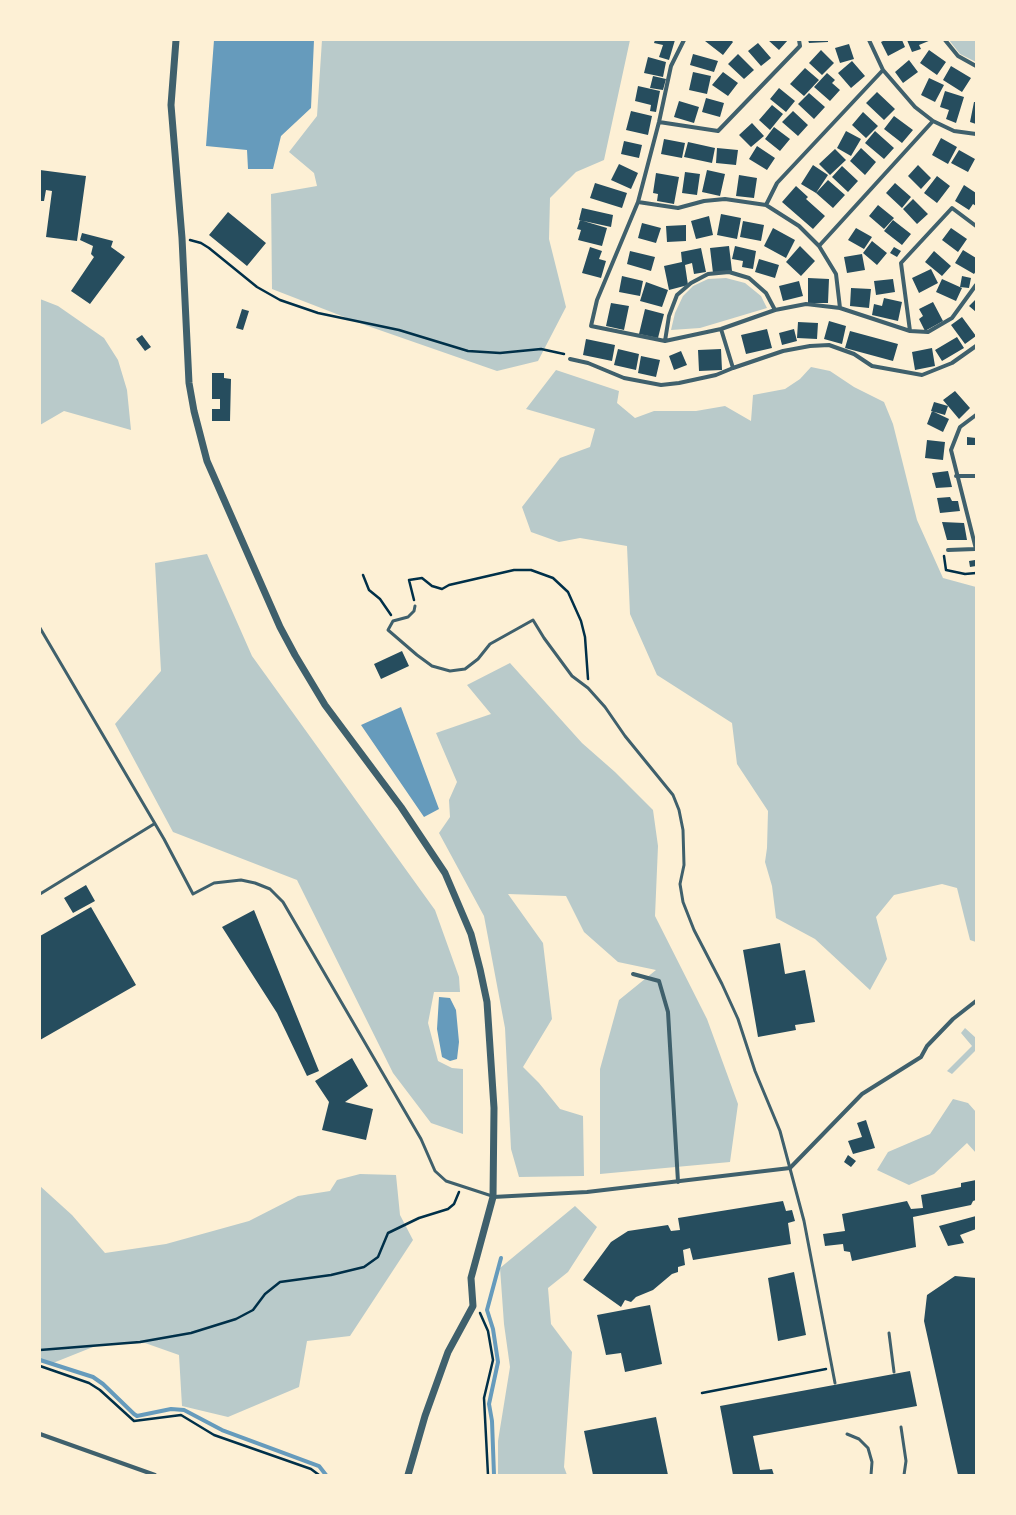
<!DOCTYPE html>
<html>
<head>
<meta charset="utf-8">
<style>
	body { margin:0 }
	#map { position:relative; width:1016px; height:1515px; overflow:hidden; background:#fdf0d5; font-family:Lora,serif }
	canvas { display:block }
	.frame { position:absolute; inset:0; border:41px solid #fdf0d5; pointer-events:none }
</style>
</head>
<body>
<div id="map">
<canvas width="1016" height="1515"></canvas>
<div class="frame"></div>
</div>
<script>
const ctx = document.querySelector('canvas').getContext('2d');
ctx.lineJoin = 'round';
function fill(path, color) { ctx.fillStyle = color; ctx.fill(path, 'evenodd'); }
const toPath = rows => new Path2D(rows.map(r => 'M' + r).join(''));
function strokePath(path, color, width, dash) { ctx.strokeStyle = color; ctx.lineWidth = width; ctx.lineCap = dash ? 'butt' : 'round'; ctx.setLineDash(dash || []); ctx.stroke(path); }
const green = toPath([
	[322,40,630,40,604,160,576,172,550,198,549,239,566,307,538,361,497,371,365,325,272,289,271,194,317,186,314,173,289,152,317,116],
	[949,40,976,40,976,62,960,54],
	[726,278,745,283,761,296,767,308,700,328,671,330,675,313,683,296,693,286,708,279],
	[40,299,58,306,104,338,118,360,127,390,131,430,64,411,40,425],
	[811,367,830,371,854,387,884,402,893,424,917,520,943,578,976,587,976,942,970,940,957,888,942,884,894,895,876,917,887,959,870,990,815,939,776,918,772,886,765,862,767,848,768,811,737,764,732,723,657,675,630,614,627,546,580,538,559,542,531,532,522,507,560,458,590,447,595,429,526,409,556,370,619,391,617,403,635,418,654,411,696,411,725,406,751,421,753,395,785,389,800,379],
	[207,554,252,656,435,910,459,977,460,992,434,992,428,1023,438,1061,452,1068,463,1069,463,1134,431,1123,393,1073,297,880,173,832,115,724,161,671,155,563],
	[510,663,582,743,615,772,653,810,658,846,655,916,707,1019,738,1104,730,1162,600,1174,600,1069,619,1000,656,970,618,962,584,932,566,896,508,894,543,943,552,1019,523,1067,539,1083,560,1109,583,1116,584,1176,519,1177,511,1149,505,1028,484,916,439,833,450,817,449,800,457,782,436,733,491,714,467,685],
	[965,1028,976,1038,976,1050,952,1074,947,1071,972,1046,961,1033],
	[953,1099,968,1103,976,1112,976,1153,967,1143,934,1174,909,1185,877,1170,888,1152,930,1134],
	[360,1174,396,1175,400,1215,413,1240,350,1336,307,1341,299,1387,228,1417,182,1406,179,1355,145,1343,98,1345,53,1363,40,1359,40,1186,72,1215,105,1253,166,1244,249,1221,298,1196,330,1191,337,1180],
	[575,1206,597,1227,568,1272,548,1288,551,1324,572,1352,564,1467,567,1475,498,1475,498,1441,510,1367,504,1324,500,1268]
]);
const water = toPath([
	[214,40,314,40,311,108,281,136,273,169,248,169,247,150,206,146],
	[401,707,439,809,424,817,361,725],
	[439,997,450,998,456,1010,459,1042,457,1059,450,1061,442,1057,437,1029]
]);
const stream = toPath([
	[40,1360,93,1377,103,1384,134,1414,137,1416,171,1409,184,1410,222,1430,319,1466,326,1475],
	[494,1475,492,1421,489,1404,498,1362,493,1329,487,1310,501,1258]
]);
const building = toPath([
	[655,40,675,40,669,60,659,57,663,45,654,43],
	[706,40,731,40,733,42,723,55,705,41],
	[768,40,788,40,779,50],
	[808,40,828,40,828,42,809,43],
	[885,40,902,40,905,47,888,56,881,42],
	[907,40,931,40,919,45,921,49,912,52],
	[758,43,771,58,761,66,748,51],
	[849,44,854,59,840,63,835,48],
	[821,50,834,63,822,75,809,63],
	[929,50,946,62,937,75,920,63],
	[693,54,718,61,714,72,690,65],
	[738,54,754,70,744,79,728,64],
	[648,57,666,62,663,77,644,73],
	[909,60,918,72,903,83,895,72],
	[852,61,865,76,851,88,838,73],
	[951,66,971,78,962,92,943,80],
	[805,68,819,80,804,96,790,84],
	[693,72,711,76,707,94,689,90],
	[723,72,738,83,728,96,712,85],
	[827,73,835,80,832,83,840,90,830,101,814,87],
	[653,76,666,79,663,90,650,88],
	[929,78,944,85,935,102,921,95],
	[638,86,660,91,656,112,650,111,651,105,635,101],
	[779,88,795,101,786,112,770,99],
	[945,91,964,97,956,123,946,119,949,110,940,107],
	[877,92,895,109,884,120,866,103],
	[809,93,825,107,814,119,798,104],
	[706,98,724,103,720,117,702,112],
	[679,101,699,107,694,123,674,117],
	[974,102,976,102,976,124,970,122],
	[772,105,783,114,770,130,759,120],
	[631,111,652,116,648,135,626,130],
	[793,111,808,125,798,136,782,122],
	[863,112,878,126,866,138,852,125],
	[894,116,913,130,902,143,884,129],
	[752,123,764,136,751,147,739,135],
	[774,127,790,139,780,151,765,139],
	[846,131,861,139,851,156,837,148],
	[875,131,894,148,884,159,865,143],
	[941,138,957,147,948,164,932,155],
	[664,139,685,143,682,158,661,154],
	[624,141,642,145,639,158,621,154],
	[688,142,715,148,712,163,684,157],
	[757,146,775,158,767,170,749,159],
	[717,148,738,150,736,165,716,163],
	[861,148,876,162,865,175,850,161],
	[835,149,846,160,830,175,819,164],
	[959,150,975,159,968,172,951,163],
	[619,164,638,173,631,189,611,180],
	[813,165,828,175,816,193,828,180,845,195,833,208,816,193,801,184],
	[918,165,931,178,921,189,908,176],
	[842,166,858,181,848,192,832,177],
	[40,170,86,176,77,241,46,237,52,191,46,190,44,201,40,201],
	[707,170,725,174,720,196,702,192],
	[685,172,700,174,697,195,682,193],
	[656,173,679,177,674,204,657,201,658,194,653,193],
	[739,175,757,178,754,198,736,196],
	[937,176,950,186,937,203,924,193],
	[595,183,627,193,622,208,590,198],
	[895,183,911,197,902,208,886,193],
	[964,185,976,193,976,206,973,204,969,210,955,201],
	[796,186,808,197,806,199,825,216,813,229,782,202],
	[913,199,928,214,917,224,903,209],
	[878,205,894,218,884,229,869,216],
	[582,208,613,215,611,227,579,220],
	[228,212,266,243,247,266,209,235],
	[721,214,741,218,737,239,717,235],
	[709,216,713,235,696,239,691,221],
	[580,220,607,228,602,246,578,240,581,230,577,229],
	[893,220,911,234,902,245,884,231],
	[743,221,764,225,761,241,740,237],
	[642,223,661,228,656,243,638,238],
	[686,225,686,241,667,242,666,226],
	[773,228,795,240,786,258,764,246],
	[856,228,872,237,864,249,848,240],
	[951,228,967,239,958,252,942,240],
	[82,233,113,241,111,247,125,257,90,304,71,291,94,257,91,254,93,246,80,240],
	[872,241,887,253,877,265,863,253],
	[729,246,732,271,713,273,710,248],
	[735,246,756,251,753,269,742,267,743,261,732,259],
	[800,246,815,261,801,276,786,262],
	[590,247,602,251,599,259,606,261,601,278,582,273],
	[894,247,901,251,897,257,890,253],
	[701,248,706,272,694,274,692,263,685,265,688,285,669,290,664,266,682,262,681,252],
	[963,250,976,258,976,271,974,274,955,263],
	[630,251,655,257,651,271,627,264],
	[934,251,951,266,942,276,925,262],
	[862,254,865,270,847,273,844,257],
	[759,259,779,265,775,278,755,272],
	[931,269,938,283,919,293,912,278],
	[622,276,643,281,640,296,619,292],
	[962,276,971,278,969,288,960,287],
	[808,278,829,279,828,303,808,303],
	[893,279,895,292,876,295,874,281],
	[942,279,962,288,956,301,936,292],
	[799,281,803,296,783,301,779,286],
	[646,282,668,290,662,307,640,301],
	[851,288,871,289,869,308,850,306],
	[884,298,902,302,898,321,872,315,874,304,882,306],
	[976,299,976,312,969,306],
	[933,302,943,321,925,331,919,319,923,316,919,309],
	[611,303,629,306,624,330,606,326],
	[242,309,249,311,243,330,236,328],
	[645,309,664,314,658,338,639,334],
	[962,317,976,336,965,344,951,325],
	[829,321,846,326,842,344,824,339],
	[798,322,818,323,817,339,797,338],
	[767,329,772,348,746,354,741,335],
	[794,329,797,341,782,345,779,333],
	[850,331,898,344,893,361,845,348],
	[142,335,151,347,145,351,136,339],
	[957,337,964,348,942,361,935,350],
	[586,339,615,345,612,361,583,355],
	[932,348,935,366,915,370,912,352],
	[618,349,639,354,636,370,614,365],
	[721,349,722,370,699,371,698,350],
	[681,351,687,365,674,370,669,356],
	[641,356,660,360,656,377,638,373],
	[212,373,224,373,224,378,231,379,230,421,212,421,212,409,220,409,220,399,212,399],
	[955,391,970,408,959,419,943,400],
	[934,402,948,406,945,415,931,411],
	[932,411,949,419,943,432,927,424],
	[967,437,976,438,976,445,967,445],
	[927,440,945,442,943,460,925,458],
	[948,471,952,487,936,488,932,473],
	[950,497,952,501,958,501,960,511,940,513,937,498],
	[942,522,964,523,967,540,947,540],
	[975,560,976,566,970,567,969,561],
	[402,651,409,666,381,679,374,664],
	[86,885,95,901,73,913,64,898],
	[91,907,136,985,40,1040,40,936],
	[254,910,319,1071,307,1076,277,1013,222,927],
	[780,943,785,974,805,970,815,1022,795,1025,796,1030,758,1037,743,950],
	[352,1058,368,1086,345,1102,373,1109,366,1140,322,1130,329,1102,315,1081],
	[866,1120,875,1148,853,1154,848,1141,862,1137,857,1123],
	[848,1155,856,1161,851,1167,844,1162],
	[976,1180,976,1200,973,1201,971,1205,913,1217,916,1247,852,1261,850,1252,844,1251,843,1244,825,1246,823,1234,845,1231,842,1214,907,1201,911,1209,923,1208,921,1195,961,1187,961,1183],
	[783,1201,786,1211,792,1210,795,1221,788,1223,791,1244,693,1260,690,1248,683,1250,685,1265,678,1267,678,1272,672,1274,653,1290,636,1297,631,1302,625,1300,621,1307,583,1280,611,1242,628,1231,668,1225,671,1231,680,1230,678,1218],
	[976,1216,976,1229,960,1235,964,1243,948,1246,939,1226],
	[794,1272,806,1335,778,1341,768,1278],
	[955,1276,976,1278,976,1475,958,1475,924,1321,927,1295],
	[650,1305,662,1364,625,1372,621,1353,606,1355,597,1315],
	[910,1371,917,1406,753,1436,760,1470,772,1469,774,1475,733,1475,720,1406],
	[656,1417,668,1475,593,1475,584,1431]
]);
const path = toPath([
	[190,240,201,243,209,248,257,287,280,300,318,313,399,330,468,351,500,353,541,349,564,354],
	[944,556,946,570,965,574,976,573],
	[363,575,369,590,380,599,391,615],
	[414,600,409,580,422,578,432,586,442,589,449,585,514,570,531,570,553,578,568,592,581,621,585,637,588,679],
	[480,1313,488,1331,493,1360,484,1398,488,1475],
	[40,1350,140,1342,191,1333,236,1319,253,1310,265,1294,280,1282,331,1275,364,1267,378,1257,388,1233,419,1218,448,1209,454,1204,459,1192],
	[40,1366,89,1383,100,1390,134,1421,181,1415,214,1435,311,1469,319,1475],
	[702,1393,826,1369]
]);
const service = toPath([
	[415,606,414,611,408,617,393,621,388,630,417,655,432,666,450,671,465,669,478,659,490,644,533,620,544,638,572,676,588,688,605,707,625,736,673,795,679,810,683,830,684,865,680,884,683,902,694,930,722,984,738,1019,755,1071,780,1131,804,1221,835,1383],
	[40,628,164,839,193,894,214,883,241,880,255,883,270,889,283,902,421,1139,435,1171,446,1181,492,1196],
	[40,894,154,824],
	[889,1333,894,1372],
	[901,1427,906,1461,904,1475],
	[847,1434,859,1439,868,1448,872,1462,871,1475]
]);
const minor = toPath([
	[684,40,671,66,659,122,638,202,597,300,591,326,665,341,721,329,775,310,806,304,840,308,910,331,928,332,952,318,976,285],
	[869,40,883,70,915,107,933,121,954,131,976,134],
	[945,40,958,56,976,66],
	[659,122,718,131,800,46,799,40],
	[638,202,678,208,704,201,725,199,766,205,799,226,819,246,836,274,840,308],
	[766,205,777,183,883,70],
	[819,246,933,121],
	[721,329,733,368,783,351,810,346,829,345,854,354,872,366,922,375,952,363,976,346],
	[910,331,901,263,952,208,976,226],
	[665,341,669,316,677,295,691,283,708,274,729,272,749,278,766,293,775,310],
	[570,359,588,363,624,378,661,385,679,383,716,375,733,368],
	[976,415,960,427,951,450,976,549],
	[956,476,976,476],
	[948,550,975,549],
	[633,974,659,981,668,1012,678,1182],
	[493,1197,587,1192,790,1168,862,1094,921,1057,927,1046,953,1019,976,1001],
	[40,1434,155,1475]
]);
const tertiary = toPath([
	[176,40,171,105,182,238,189,383,194,411,207,461,280,627,295,655,325,705,401,807,445,873,471,934,480,969,487,1002,494,1108,493,1197,471,1278,473,1306,448,1352,425,1416,408,1475]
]);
fill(green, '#b9caca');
fill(water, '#669bbc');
strokePath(stream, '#669bbc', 4);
fill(building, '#264d5e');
strokePath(path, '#003049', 2.5);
strokePath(service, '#3f606c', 3);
strokePath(minor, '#3f606c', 4);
strokePath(tertiary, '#3f606c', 7);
</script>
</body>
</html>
